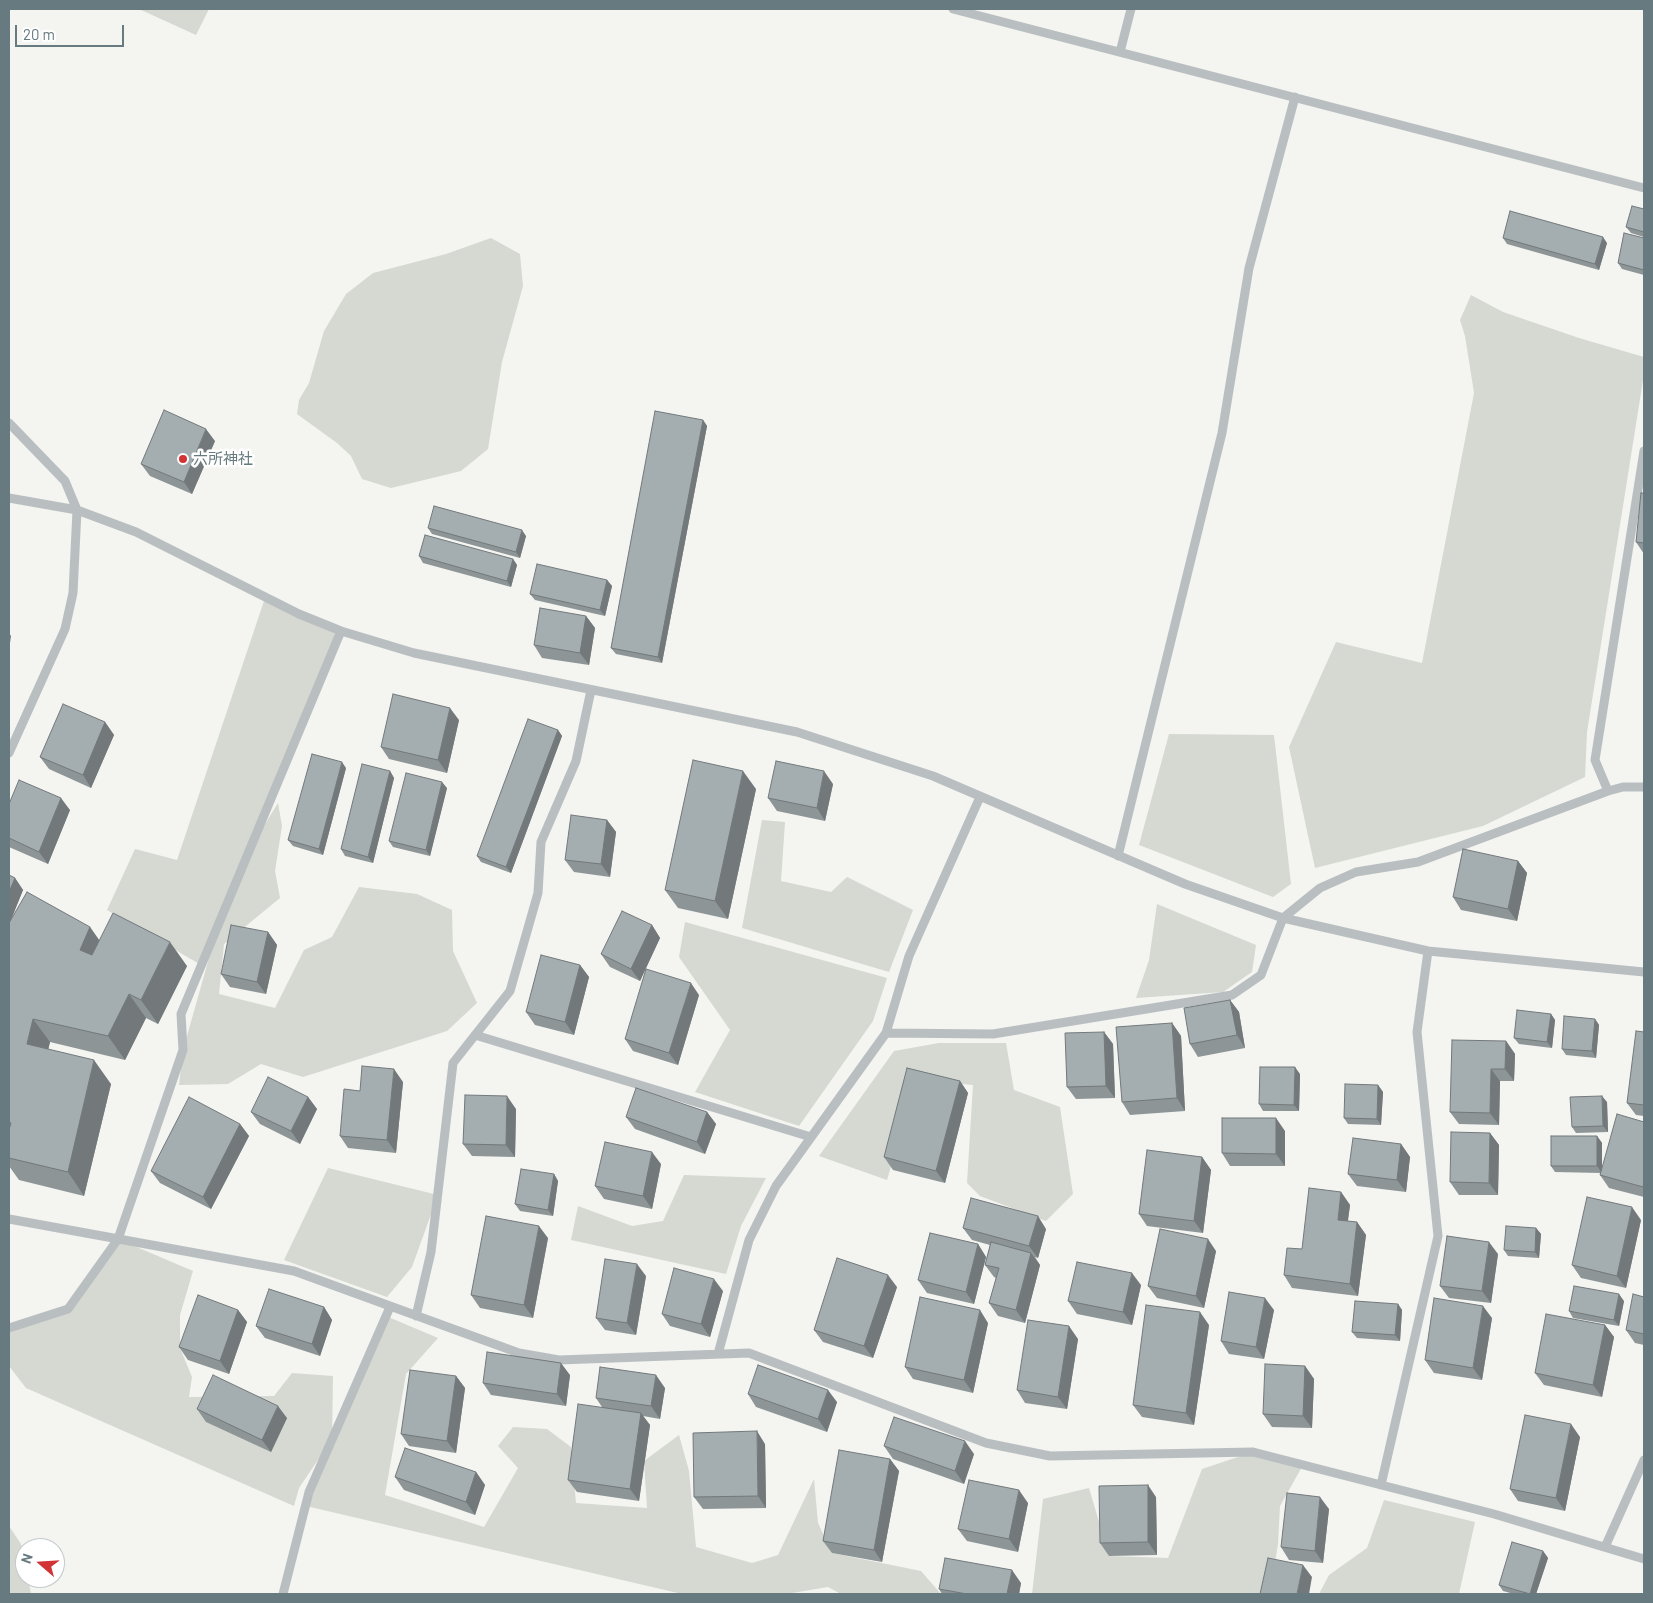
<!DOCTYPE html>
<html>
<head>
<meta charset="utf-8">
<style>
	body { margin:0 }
	#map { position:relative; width:1653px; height:1603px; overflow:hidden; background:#f4f4f1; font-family:Barlow,sans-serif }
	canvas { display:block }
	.frame { position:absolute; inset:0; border:10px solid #667a7f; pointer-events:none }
	.north { position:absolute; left:15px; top:1538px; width:50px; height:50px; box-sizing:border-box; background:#fff; border:1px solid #c2cacc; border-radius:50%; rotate:289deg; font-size:14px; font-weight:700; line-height:20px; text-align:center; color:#667a7f }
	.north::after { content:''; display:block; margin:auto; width:18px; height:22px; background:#d23334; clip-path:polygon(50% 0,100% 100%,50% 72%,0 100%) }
	.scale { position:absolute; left:15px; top:25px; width:109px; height:22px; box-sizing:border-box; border:2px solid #667a7f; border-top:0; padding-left:6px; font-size:15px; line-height:18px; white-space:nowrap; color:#667a7f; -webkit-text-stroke:4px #fff; paint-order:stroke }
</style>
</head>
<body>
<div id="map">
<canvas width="1653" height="1603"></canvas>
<div class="frame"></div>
<div class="north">N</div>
<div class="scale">20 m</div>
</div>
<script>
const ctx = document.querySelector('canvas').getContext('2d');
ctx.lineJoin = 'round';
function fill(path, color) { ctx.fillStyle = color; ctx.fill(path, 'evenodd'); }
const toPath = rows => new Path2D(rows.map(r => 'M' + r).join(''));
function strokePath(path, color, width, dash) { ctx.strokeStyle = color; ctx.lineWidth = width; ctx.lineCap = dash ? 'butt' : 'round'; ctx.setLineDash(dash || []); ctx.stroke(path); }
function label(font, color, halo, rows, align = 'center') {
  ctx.font = font + ' Barlow,"Noto Sans JP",sans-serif'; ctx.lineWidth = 5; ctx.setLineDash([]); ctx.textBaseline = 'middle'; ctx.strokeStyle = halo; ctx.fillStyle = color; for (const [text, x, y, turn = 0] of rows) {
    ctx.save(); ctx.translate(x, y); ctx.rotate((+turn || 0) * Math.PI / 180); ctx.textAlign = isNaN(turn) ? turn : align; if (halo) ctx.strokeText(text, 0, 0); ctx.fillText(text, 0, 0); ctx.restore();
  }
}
const green = toPath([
	[139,9,209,9,196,35],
	[491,238,520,254,523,286,502,362,488,449,461,471,420,481,391,488,362,479,351,456,337,443,297,414,299,400,309,383,324,331,346,294,373,273,446,254],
	[1471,295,1503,312,1579,338,1644,357,1644,374,1587,732,1585,777,1483,826,1315,868,1289,747,1336,642,1422,663,1474,393,1465,336,1460,320],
	[265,598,341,631,254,842,278,803,282,826,275,871,280,898,224,944,219,994,275,1008,304,950,332,937,359,887,417,894,452,910,453,951,477,1003,447,1031,303,1077,261,1064,228,1084,179,1085,183,1050,217,930,201,965,107,910,135,849,177,860],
	[1169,734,1274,735,1291,884,1273,897,1139,845],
	[762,820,785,822,781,881,831,892,847,877,913,910,889,972,742,928],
	[1157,904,1256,945,1252,972,1223,992,1136,998,1149,960],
	[685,922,887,978,873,1021,799,1126,695,1092,730,1030,679,957],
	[939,1043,1006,1043,1014,1090,1060,1107,1073,1194,1046,1221,980,1196,967,1183,973,1085,916,1080,887,1180,819,1156,894,1051],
	[328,1168,438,1195,412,1267,387,1297,284,1260],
	[684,1175,766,1178,741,1226,726,1274,571,1240,578,1206,632,1226,663,1221],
	[118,1239,193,1271,180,1315,180,1348,192,1377,189,1397,274,1396,292,1373,333,1376,332,1439,299,1488,294,1506,26,1388,9,1366,9,1324,68,1309],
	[386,1316,438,1338,406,1374,385,1495,484,1527,518,1468,498,1446,513,1427,547,1429,571,1447,576,1503,647,1508,644,1461,679,1435,689,1471,696,1547,752,1563,778,1555,814,1479,818,1523,832,1553,921,1571,941,1594,841,1594,828,1587,792,1593,682,1594,306,1506],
	[1253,1452,1303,1465,1280,1506,1278,1544,1270,1594,1032,1594,1043,1499,1089,1488,1109,1556,1168,1558,1202,1469],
	[1384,1500,1475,1522,1459,1594,1319,1594,1329,1575,1367,1548],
	[9,1526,21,1544,25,1563,25,1578,28,1578,31,1594,9,1594]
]);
const minor = toPath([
	[953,9,1644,188],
	[1120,52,1131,9],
	[9,423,65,481,77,510,73,593,65,629,9,753],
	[9,498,77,510,136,532,299,614,341,631,414,653,797,732,933,776,1185,884,1283,918,1428,951,1644,972],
	[1608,791,1595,760,1644,451],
	[1118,856,1222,433,1249,268,1295,97],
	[886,1033,993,1034,1232,995,1261,975,1283,918,1320,888,1356,872,1418,862,1608,791,1623,787,1644,787],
	[475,1035,811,1137],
	[9,1219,294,1271,519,1353,559,1360,749,1353,986,1443,1050,1456,1253,1452,1494,1514,1644,1559],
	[416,1316,431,1252,453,1063,510,991,538,893,541,842,576,761,591,690],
	[9,1328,68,1309,118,1239,183,1050,181,1014,341,631],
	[718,1354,749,1240,776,1186,886,1033,909,956,980,797],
	[1381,1485,1438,1236,1417,1032,1428,951],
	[1605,1547,1644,1460],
	[283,1594,309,1492,390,1307]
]);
const wall = toPath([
	[1644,209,1644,237,1631,233,1626,227],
	[1503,238,1607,243,1599,270,1507,244],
	[1644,238,1644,275,1622,269,1618,263],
	[703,420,707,426,662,663,616,654,611,648],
	[215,441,192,494,150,476,141,464],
	[1644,493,1644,554,1636,542],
	[428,528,526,536,520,558,432,534],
	[419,556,513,559,517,565,511,587,423,563],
	[607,580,612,586,605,616,535,600,530,594],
	[586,616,595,628,589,665,542,658,534,645],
	[459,720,447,773,389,759,381,747],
	[105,722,114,735,91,788,49,769,40,757],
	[558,730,562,736,511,873,481,862,477,856],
	[346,768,323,855,293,846,288,840],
	[390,771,394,778,373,863,345,856,341,849],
	[833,784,825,821,777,811,768,798],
	[447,788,430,856,393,847,389,841],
	[756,789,728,919,678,908,665,890],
	[9,804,70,810,48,864,9,847],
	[607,820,616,832,610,877,574,872,565,860],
	[1518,861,1527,873,1517,921,1461,910,1453,897],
	[9,875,15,878,23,890,11,919,90,927,99,941,187,966,158,1024,146,1018,125,1060,50,1042,48,1049,111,1084,84,1196,19,1180,9,1166],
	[652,925,660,938,640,981,610,967,601,954],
	[268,932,277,945,266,994,230,987,221,974],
	[580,965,589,977,574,1035,535,1025,526,1012],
	[699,995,678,1065,633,1051,625,1039],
	[1230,1000,1239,1012,1245,1048,1198,1057,1190,1044],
	[1551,1014,1555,1020,1552,1048,1519,1044,1514,1038],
	[1595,1019,1599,1025,1596,1058,1566,1055,1562,1049],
	[1172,1023,1181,1036,1185,1111,1130,1115,1122,1102],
	[1104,1032,1113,1044,1115,1098,1076,1099,1067,1087],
	[1644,1032,1644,1116,1636,1115,1627,1103],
	[1506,1041,1515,1054,1514,1081,1500,1081,1499,1125,1459,1124,1450,1112],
	[1300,1074,1299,1111,1263,1111,1259,1104],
	[960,1081,968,1093,945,1183,893,1170,884,1157],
	[403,1082,396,1153,348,1148,340,1136,360,1091],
	[1378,1085,1383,1092,1381,1125,1348,1124,1344,1118],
	[308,1097,317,1109,300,1144,260,1124,251,1112],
	[1607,1102,1608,1132,1576,1133,1572,1127],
	[516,1109,515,1157,472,1156,463,1144],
	[707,1112,716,1124,705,1154,635,1129,626,1117],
	[1644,1122,1644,1197,1609,1188,1600,1175,1601,1173,1555,1172,1551,1166,1597,1136,1602,1143,1602,1171],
	[240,1124,249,1136,211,1209,160,1183,151,1171],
	[1285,1131,1285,1166,1230,1166,1222,1153],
	[1490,1133,1499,1145,1498,1195,1459,1195,1450,1182],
	[1401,1144,1410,1157,1406,1192,1357,1186,1348,1174],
	[1202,1157,1211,1170,1203,1233,1147,1226,1139,1214],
	[661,1164,652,1209,604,1199,595,1186],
	[554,1174,558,1181,553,1216,520,1211,515,1204],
	[1341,1192,1350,1205,1348,1221,1357,1222,1366,1235,1358,1296,1292,1288,1284,1275],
	[1641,1220,1626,1288,1581,1278,1572,1265],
	[963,1228,1046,1229,1038,1258,1035,1257,1040,1265,1025,1323,998,1316,989,1303,996,1278,994,1277,985,1265,990,1245,972,1240],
	[1536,1228,1541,1234,1539,1258,1508,1256,1504,1250],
	[548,1238,533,1318,480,1308,471,1295],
	[978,1244,986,1257,974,1304,927,1293,918,1280],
	[1216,1251,1204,1308,1157,1298,1148,1286],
	[1498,1254,1491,1303,1449,1298,1440,1286],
	[646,1276,636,1335,605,1330,596,1318],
	[1141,1285,1132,1325,1077,1314,1068,1301],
	[897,1287,873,1358,823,1342,814,1330],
	[723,1291,710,1337,670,1326,662,1314],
	[1644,1297,1644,1345,1635,1343,1626,1330],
	[1624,1301,1619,1326,1573,1318,1569,1311],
	[1398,1304,1402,1310,1400,1341,1357,1338,1352,1332],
	[324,1307,332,1320,320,1356,265,1338,256,1326],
	[238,1310,247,1322,229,1374,188,1360,179,1347],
	[1274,1310,1264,1359,1229,1354,1221,1341],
	[1492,1318,1482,1380,1434,1373,1425,1360],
	[988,1323,973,1393,913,1379,905,1367],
	[1209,1325,1194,1425,1142,1417,1133,1405],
	[1605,1325,1614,1337,1602,1397,1544,1385,1535,1373],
	[1078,1339,1067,1409,1025,1403,1017,1390],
	[1305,1366,1314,1379,1312,1428,1272,1427,1263,1414],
	[570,1375,566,1406,491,1395,483,1383],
	[456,1376,465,1388,456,1453,409,1446,401,1434],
	[665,1388,660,1419,643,1416,650,1425,639,1501,577,1492,568,1480,602,1407,596,1398],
	[748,1394,837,1402,827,1432,756,1407],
	[197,1409,287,1418,271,1452,206,1422],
	[1580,1437,1565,1511,1518,1501,1510,1489],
	[765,1444,766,1508,703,1509,694,1497],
	[884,1446,974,1454,964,1484,893,1459],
	[890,1459,899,1471,882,1562,832,1553,823,1541],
	[476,1472,485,1485,475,1515,404,1490,395,1477],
	[1156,1497,1157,1555,1109,1556,1100,1543],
	[1028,1503,1018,1552,967,1541,958,1529],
	[1329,1509,1323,1563,1289,1560,1281,1547],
	[1543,1551,1548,1558,1536,1594,1514,1594,1503,1591,1499,1585],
	[1021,1583,1019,1594,942,1594,939,1589]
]);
const shadedWall = toPath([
	[1603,237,1607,243,1599,270,1595,264],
	[703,420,707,426,662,663,658,657],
	[206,429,215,441,192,494,184,482],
	[522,530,526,536,520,558,516,552],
	[513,559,517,565,511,587,507,581],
	[607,580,612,586,605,616,600,610],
	[586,616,595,628,589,665,580,653],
	[9,633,11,636,9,650],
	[450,708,459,720,447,773,438,760],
	[105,722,114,735,91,788,83,775],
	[558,730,562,736,511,873,506,867],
	[342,762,346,768,323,855,319,849],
	[390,771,394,778,373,863,368,857],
	[743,771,756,789,728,919,715,901],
	[824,771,833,784,825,821,817,808],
	[442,782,447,788,430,856,426,850],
	[61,798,70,810,48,864,39,852],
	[607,820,616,832,610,877,601,864],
	[1518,861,1527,873,1517,921,1508,909],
	[15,878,23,890,9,925,9,892],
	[652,925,660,938,640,981,631,969],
	[90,927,107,951,96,974,80,950],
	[268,932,277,945,266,994,257,982],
	[170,942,187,966,158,1024,141,1000],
	[580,965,589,977,574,1035,565,1022],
	[691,983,699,995,678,1065,669,1053],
	[129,994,146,1018,125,1060,108,1036],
	[1230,1000,1239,1012,1245,1048,1237,1035],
	[1551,1014,1555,1020,1552,1048,1547,1042],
	[33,1019,50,1042,44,1068,27,1044],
	[1595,1019,1599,1025,1596,1058,1592,1051],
	[1172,1023,1181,1036,1185,1111,1177,1098],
	[1104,1032,1113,1044,1115,1098,1106,1086],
	[1506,1041,1515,1054,1514,1081,1505,1069],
	[94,1060,111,1084,84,1196,68,1172],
	[1295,1067,1300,1074,1299,1111,1294,1105],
	[394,1069,403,1082,396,1153,387,1140],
	[1491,1069,1500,1081,1499,1125,1490,1113],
	[960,1081,968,1093,945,1183,936,1171],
	[1378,1085,1383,1092,1381,1125,1377,1119],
	[507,1096,516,1109,515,1157,506,1145],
	[1602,1096,1607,1102,1608,1132,1603,1126],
	[308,1097,317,1109,300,1144,291,1131],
	[707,1112,716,1124,705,1154,697,1142],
	[1276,1118,1285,1131,1285,1166,1276,1154],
	[240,1124,249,1136,211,1209,203,1197],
	[1490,1133,1499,1145,1498,1195,1489,1183],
	[1597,1136,1602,1143,1602,1173,1597,1166],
	[1401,1144,1410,1157,1406,1192,1397,1180],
	[652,1152,661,1164,652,1209,643,1196],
	[1202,1157,1211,1170,1203,1233,1194,1221],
	[554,1174,558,1181,553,1216,548,1210],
	[1341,1192,1350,1205,1346,1233,1338,1220],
	[1632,1207,1641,1220,1626,1288,1617,1276],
	[1038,1216,1046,1229,1038,1258,1029,1246],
	[1357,1222,1366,1235,1358,1296,1350,1284],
	[539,1226,548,1238,533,1318,524,1305],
	[1536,1228,1541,1234,1539,1258,1535,1252],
	[1208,1239,1216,1251,1204,1308,1196,1296],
	[1489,1242,1498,1254,1491,1303,1482,1291],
	[978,1244,986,1257,974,1304,966,1292],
	[1031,1253,1040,1265,1025,1323,1016,1310],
	[637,1264,646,1276,636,1335,627,1323],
	[1132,1273,1141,1285,1132,1325,1123,1312],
	[888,1275,897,1287,873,1358,864,1346],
	[714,1279,723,1291,710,1337,701,1324],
	[1619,1294,1624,1301,1619,1326,1614,1320],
	[1265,1298,1274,1310,1264,1359,1256,1347],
	[1398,1304,1402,1310,1400,1341,1395,1335],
	[1483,1306,1492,1318,1482,1380,1473,1368],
	[324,1307,332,1320,320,1356,312,1344],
	[238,1310,247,1322,229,1374,220,1361],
	[980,1310,988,1323,973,1393,964,1380],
	[1200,1312,1209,1325,1194,1425,1186,1413],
	[1605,1325,1614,1337,1602,1397,1593,1385],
	[1069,1326,1078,1339,1067,1409,1058,1397],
	[561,1363,570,1375,566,1406,557,1394],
	[1305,1366,1314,1379,1312,1428,1303,1416],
	[656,1375,665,1388,660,1419,651,1406],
	[456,1376,465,1388,456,1453,447,1441],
	[828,1390,837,1402,827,1432,818,1419],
	[278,1406,287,1418,271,1452,262,1440],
	[641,1413,650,1425,639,1501,630,1489],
	[1571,1424,1580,1437,1565,1511,1556,1498],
	[757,1431,765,1444,766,1508,758,1496],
	[965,1441,974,1454,964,1484,955,1471],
	[890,1459,899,1471,882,1562,874,1550],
	[476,1472,485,1485,475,1515,466,1502],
	[1148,1485,1156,1497,1157,1555,1148,1542],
	[1019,1490,1028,1503,1018,1552,1009,1539],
	[1320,1497,1329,1509,1323,1563,1315,1551],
	[1543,1551,1548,1558,1536,1594,1530,1594],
	[1303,1565,1312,1577,1309,1594,1297,1594],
	[1012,1570,1021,1583,1019,1594,1007,1594]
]);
const building = toPath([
	[1632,206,1644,209,1644,232,1626,227,1632,206],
	[1510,211,1603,237,1595,264,1503,238,1510,211],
	[1624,233,1644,238,1644,270,1618,263,1624,233],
	[164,410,206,429,184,482,141,464,164,410],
	[655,411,703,420,658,657,611,648,655,411],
	[1641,493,1644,493,1644,543,1636,542,1641,493],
	[434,506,522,530,516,552,428,528,434,506],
	[425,535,513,559,507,581,419,556,425,535],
	[537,564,607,580,600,610,530,594,537,564],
	[540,608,586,616,580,653,534,645,540,608],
	[393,694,450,708,438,760,381,747,393,694],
	[63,704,105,722,83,775,40,757,63,704],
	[528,719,558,730,506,867,477,856,528,719],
	[312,754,342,762,319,849,288,840,312,754],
	[693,760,743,771,715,901,665,890,693,760],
	[776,761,824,771,817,808,768,798,776,761],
	[362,764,390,771,368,857,341,849,362,764],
	[406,773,442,782,426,850,389,841,406,773],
	[19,780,61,798,39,852,9,838,9,804,19,780],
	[571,815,607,820,601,864,565,860,571,815],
	[1463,849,1518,861,1508,909,1453,897,1463,849],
	[9,875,15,878,9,892,9,875],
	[27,892,90,927,80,950,92,955,113,913,170,942,141,1000,129,994,108,1036,33,1019,27,1044,94,1060,68,1172,9,1158,9,1130,11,1123,9,1122,9,923,27,892],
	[622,911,652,925,631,969,601,954,622,911],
	[231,925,268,932,257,982,221,974,231,925],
	[541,955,580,965,565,1022,526,1012,541,955],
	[646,969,691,983,669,1053,625,1039,646,969],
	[1230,1000,1237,1035,1190,1044,1184,1008,1230,1000],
	[1517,1010,1551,1014,1547,1042,1514,1038,1517,1010],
	[1564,1016,1595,1019,1592,1051,1562,1049,1564,1016],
	[1172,1023,1177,1098,1122,1102,1116,1027,1172,1023],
	[1636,1031,1644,1032,1644,1105,1627,1103,1636,1031],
	[1104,1032,1106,1086,1067,1087,1065,1033,1104,1032],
	[1452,1040,1506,1041,1505,1069,1491,1069,1490,1113,1450,1112,1452,1040],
	[362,1066,394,1069,387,1140,340,1136,344,1089,360,1091,362,1066],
	[1260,1067,1295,1067,1294,1105,1259,1104,1260,1067],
	[907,1068,960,1081,936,1171,884,1157,907,1068],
	[268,1077,308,1097,291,1131,251,1112,268,1077],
	[1345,1084,1378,1085,1377,1119,1344,1118,1345,1084],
	[636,1088,707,1112,697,1142,626,1117,636,1088],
	[465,1095,507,1096,506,1145,463,1144,465,1095],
	[1602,1096,1603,1126,1572,1127,1570,1097,1602,1096],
	[189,1097,240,1124,203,1197,151,1171,189,1097],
	[1617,1114,1644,1122,1644,1182,1643,1187,1600,1175,1617,1114],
	[1222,1118,1276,1118,1276,1154,1222,1153,1222,1118],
	[1451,1132,1490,1133,1489,1183,1450,1182,1451,1132],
	[1551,1136,1597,1136,1597,1166,1551,1166,1551,1136],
	[1353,1138,1401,1144,1397,1180,1348,1174,1353,1138],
	[605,1142,652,1152,643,1196,595,1186,605,1142],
	[1147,1150,1202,1157,1194,1221,1139,1214,1147,1150],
	[521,1169,554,1174,548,1210,515,1204,521,1169],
	[1309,1188,1341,1192,1338,1220,1357,1222,1350,1284,1284,1275,1287,1248,1302,1249,1309,1188],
	[1587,1197,1632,1207,1617,1276,1572,1265,1587,1197],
	[971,1198,1038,1216,1029,1246,963,1228,971,1198],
	[486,1216,539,1226,524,1305,471,1295,486,1216],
	[1506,1226,1536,1228,1535,1252,1504,1250,1506,1226],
	[1160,1229,1208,1239,1196,1296,1148,1286,1160,1229],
	[930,1233,978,1244,966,1292,918,1280,930,1233],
	[1447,1236,1489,1242,1482,1291,1440,1286,1447,1236],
	[991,1242,1031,1253,1016,1310,989,1303,999,1268,985,1265,991,1242],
	[837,1258,888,1275,864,1346,814,1330,837,1258],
	[605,1259,637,1264,627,1323,596,1318,605,1259],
	[1077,1262,1132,1273,1123,1312,1068,1301,1077,1262],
	[674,1268,714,1279,701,1324,662,1314,674,1268],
	[1574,1286,1619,1294,1614,1320,1569,1311,1574,1286],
	[269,1289,324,1307,312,1344,256,1326,269,1289],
	[1229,1292,1265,1298,1256,1347,1221,1341,1229,1292],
	[1633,1294,1644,1297,1644,1334,1626,1330,1633,1294],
	[198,1295,238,1310,220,1361,179,1347,198,1295],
	[920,1297,980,1310,964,1380,905,1367,920,1297],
	[1434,1298,1483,1306,1473,1368,1425,1360,1434,1298],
	[1355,1301,1398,1304,1395,1335,1352,1332,1355,1301],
	[1146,1305,1200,1312,1186,1413,1133,1405,1146,1305],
	[1546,1314,1605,1325,1593,1385,1535,1373,1546,1314],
	[1028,1320,1069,1326,1058,1397,1017,1390,1028,1320],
	[487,1352,561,1363,557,1394,483,1383,487,1352],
	[1265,1364,1305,1366,1303,1416,1263,1414,1265,1364],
	[758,1365,828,1390,818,1419,748,1394,758,1365],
	[600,1367,656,1375,651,1406,596,1398,600,1367],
	[410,1370,456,1376,447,1441,401,1434,410,1370],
	[213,1375,278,1406,262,1440,197,1409,213,1375],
	[578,1404,641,1413,630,1489,568,1480,578,1404],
	[1525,1415,1571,1424,1556,1498,1510,1489,1525,1415],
	[894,1417,965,1441,955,1471,884,1446,894,1417],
	[757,1431,758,1496,694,1497,693,1433,757,1431],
	[405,1448,476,1472,466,1502,395,1477,405,1448],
	[839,1450,890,1459,874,1550,823,1541,839,1450],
	[969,1480,1019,1490,1009,1539,958,1529,969,1480],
	[1148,1485,1148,1542,1100,1543,1099,1486,1148,1485],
	[1287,1493,1320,1497,1315,1551,1281,1547,1287,1493],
	[1512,1542,1543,1551,1530,1594,1499,1585,1512,1542],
	[945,1558,1012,1570,1007,1594,967,1594,939,1589,945,1558],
	[1268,1558,1303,1565,1297,1594,1260,1594,1268,1558]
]);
const markers = [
	[183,459,5,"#d23334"]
];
const poiNames = [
	["六所神社",193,459]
];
fill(green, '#d5d9d1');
strokePath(minor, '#b9bfc1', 9);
fill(wall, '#8d9597');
fill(shadedWall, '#73797b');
fill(building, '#a4adb0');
strokePath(building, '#73797b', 1);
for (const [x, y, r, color] of markers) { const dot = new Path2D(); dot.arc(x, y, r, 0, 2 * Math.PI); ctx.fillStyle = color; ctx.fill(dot); strokePath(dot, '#fff', 2); }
label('15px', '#667a7f', '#fff', poiNames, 'left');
</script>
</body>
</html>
